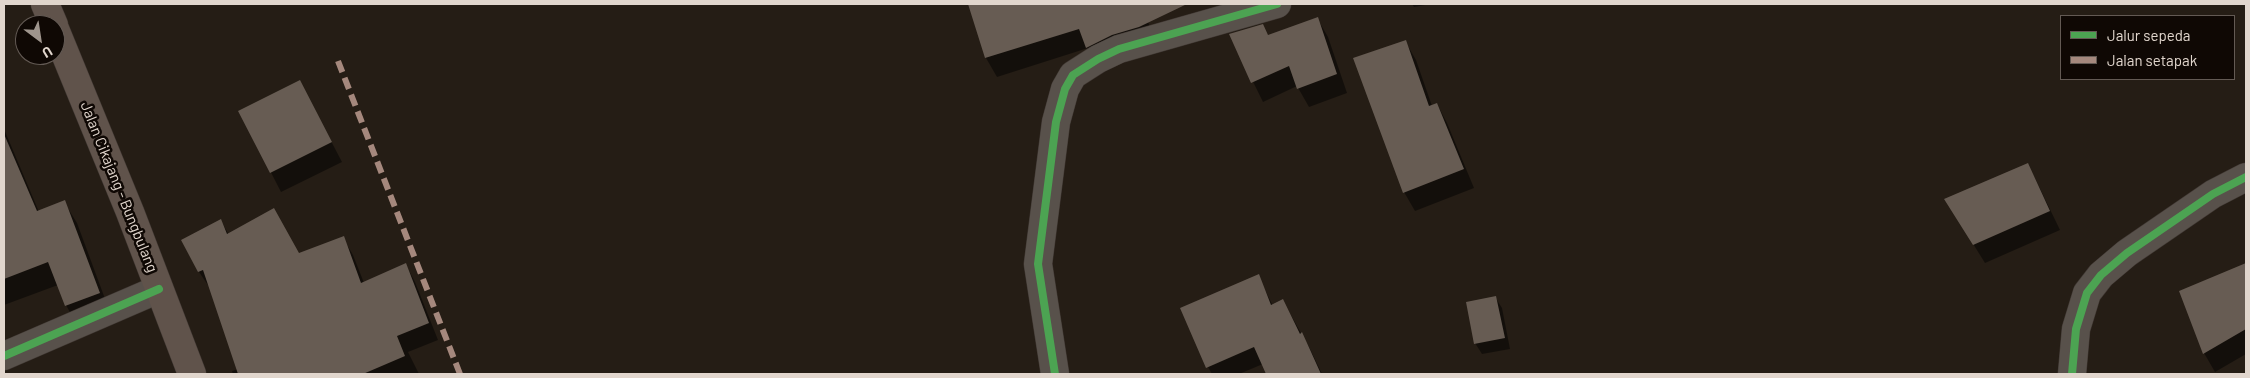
<!DOCTYPE html>
<html>
<head>
<meta charset="utf-8">
<style>
	body { margin:0 }
	#map { position:relative; width:2250px; height:378px; overflow:hidden; background:#251d15; font-family:Barlow,sans-serif }
	canvas { display:block }
	.frame { position:absolute; inset:0; border:5px solid #e1d6cd; pointer-events:none }
	.legend { position:absolute; left:2060px; top:15px; width:175px; height:65px; box-sizing:border-box; background:#0f0804; border:1px solid #635a54; margin:0; padding:6px 9px; list-style:none; font-size:15px; color:#e1d6cd }
	.legend li { display:flex; align-items:center; gap:10px; height:25px }
	.legend b { width:25px; border:1px solid #635a54 }
	.north { position:absolute; left:15px; top:15px; width:50px; height:50px; box-sizing:border-box; background:#0f0804; border:1px solid #635a54; border-radius:50%; rotate:149deg; font-size:14px; font-weight:700; line-height:20px; text-align:center; color:#e1d6cd }
	.north::after { content:''; display:block; margin:auto; width:18px; height:22px; background:#9f958d; clip-path:polygon(50% 0,100% 100%,50% 72%,0 100%) }
</style>
</head>
<body>
<div id="map">
<canvas width="2250" height="378"></canvas>
<div class="frame"></div>
<ul class="legend">
<li><b style="height:6px;background:#4ca352"></b>Jalur sepeda</li>
<li><b style="height:6px;background:#a5887d"></b>Jalan setapak</li>
</ul>
<div class="north">U</div>
</div>
<script>
const ctx = document.querySelector('canvas').getContext('2d');
ctx.lineJoin = 'round';
function fill(path, color) { ctx.fillStyle = color; ctx.fill(path, 'evenodd'); }
const toPath = rows => new Path2D(rows.map(r => 'M' + r).join(''));
function strokePath(path, color, width, dash) { ctx.strokeStyle = color; ctx.lineWidth = width; ctx.lineCap = dash ? 'butt' : 'round'; ctx.setLineDash(dash || []); ctx.stroke(path); }
function label(font, color, halo, rows, align = 'center') {
  ctx.font = font + ' Barlow,sans-serif'; ctx.lineWidth = 5; ctx.setLineDash([]); ctx.textBaseline = 'middle'; ctx.strokeStyle = halo; ctx.fillStyle = color; for (const [text, x, y, turn = 0] of rows) {
    ctx.save(); ctx.translate(x, y); ctx.rotate((+turn || 0) * Math.PI / 180); ctx.textAlign = isNaN(turn) ? turn : align; if (halo) ctx.strokeText(text, 0, 0); ctx.fillText(text, 0, 0); ctx.restore();
  }
}
const shadow = toPath([
	[969,4,1140,4,1157,42,1098,66,1088,48,997,77,986,58],
	[1412,4,1431,4,1414,7],
	[1317,18,1328,37,1347,93,1309,107,1297,86,1263,102,1230,35,1268,36],
	[1405,41,1416,60,1432,106,1437,104,1447,123,1474,188,1415,211,1404,192],
	[310,101,342,162,281,192,240,112],
	[4,129,39,212,64,202,77,223,111,315,78,327,66,305,58,285,4,305],
	[2028,164,2060,230,1985,263,1957,218],
	[221,221,229,235,299,255,343,238,353,255,364,283,406,265,415,282,438,340,408,352,419,374,233,374,232,371,238,369,210,288,199,272],
	[2246,264,2246,354,2215,372,2204,353,2181,292],
	[1258,276,1273,306,1283,301,1311,351,1322,374,1267,374,1263,364,1239,374,1212,374,1208,367],
	[1495,297,1502,308,1510,349,1482,354,1475,343]
]);
const building = toPath([
	[968,4,1187,4,1139,27,1112,35,1086,48,1079,29,985,58],
	[1318,17,1337,74,1297,89,1289,66,1251,83,1229,34,1263,24,1268,35],
	[1406,40,1429,106,1437,103,1464,169,1403,193,1353,58],
	[300,80,332,142,270,173,238,111],
	[4,134,37,211,65,200,100,293,65,306,48,262,4,279],
	[2028,163,2050,211,1973,245,1944,199],
	[274,208,299,253,344,236,361,283,406,263,429,323,397,336,405,356,363,374,238,374,203,270,198,272,181,240,221,219,227,234],
	[2246,263,2246,329,2203,354,2179,291],
	[1259,274,1271,305,1283,299,1300,334,1302,332,1321,374,1266,374,1254,347,1206,368,1180,308],
	[1496,296,1505,338,1474,344,1466,302]
]);
const minor = toPath([
	[4,356,159,289],
	[1055,374,1038,264,1056,122,1065,89,1073,75,1098,59,1119,49,1277,4],
	[2072,374,2076,329,2087,293,2101,275,2127,253,2213,194,2246,177]
]);
const primary = toPath([
	[45,4,54,25],
	[55,29,130,212,192,374]
]);
const quiet = toPath([
	[338,61,460,374]
]);
const cycleway = toPath([
	[4,356,159,289],
	[1055,374,1038,264,1056,122,1065,89,1073,75,1098,59,1119,49,1277,4],
	[2072,374,2076,329,2087,293,2101,275,2127,253,2213,194,2246,177]
]);
const streetNames = [
	["Jalan Cikajang - Bungbulang",119,187,68]
];
fill(shadow, '#0007');
fill(building, '#675c53');
strokePath(minor, '#403833', 29);
strokePath(primary, '#403833', 29);
strokePath(minor, '#58514b', 28);
strokePath(primary, '#60534b', 28);
strokePath(quiet, '#a5887d', 6, [12, 6]);
strokePath(cycleway, '#4ca352', 8);
label('15px', '#e1d6cd', '#0f0804', streetNames);
</script>
</body>
</html>
